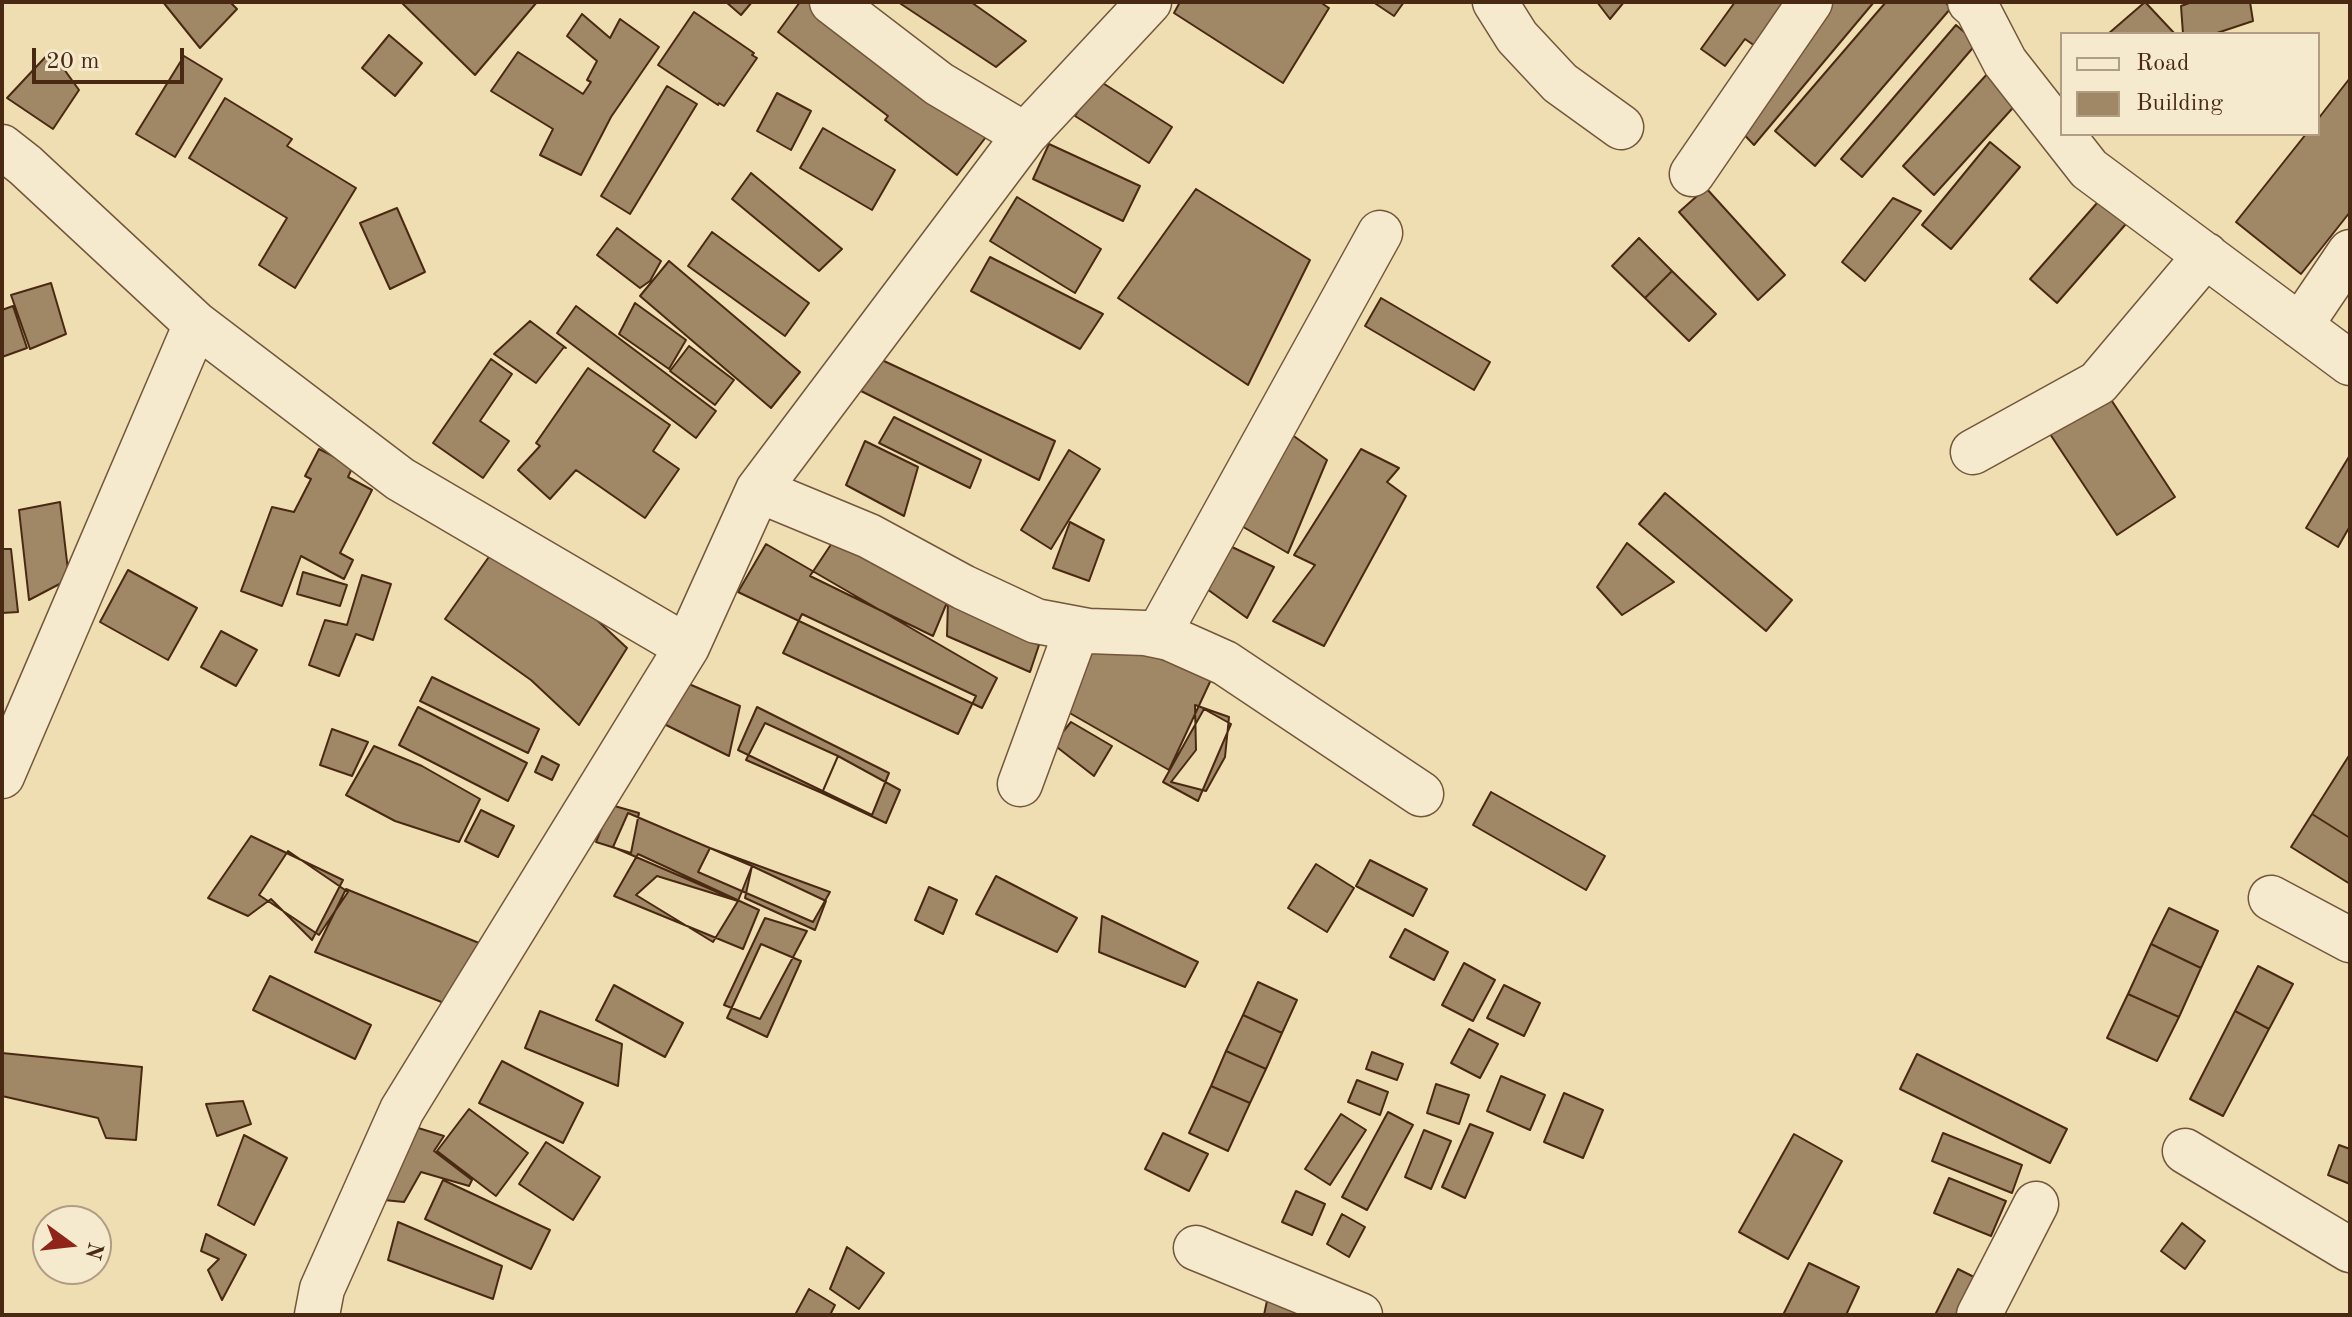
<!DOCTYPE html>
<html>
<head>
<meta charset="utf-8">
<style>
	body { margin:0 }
	#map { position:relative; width:2352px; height:1317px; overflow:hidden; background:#efdeb2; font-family:"Old Standard TT",serif }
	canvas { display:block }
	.frame { position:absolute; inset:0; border:4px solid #4a2913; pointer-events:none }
	.legend { position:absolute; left:2060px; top:32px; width:260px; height:104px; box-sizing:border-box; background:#f5eacd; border:2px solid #b19d83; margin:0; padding:10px 14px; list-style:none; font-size:24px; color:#4a2913 }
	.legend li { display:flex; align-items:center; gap:16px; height:40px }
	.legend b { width:40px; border:2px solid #b19d83 }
	.north { position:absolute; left:32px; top:1205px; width:80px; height:80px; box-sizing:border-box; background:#f5eacd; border:2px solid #b19d83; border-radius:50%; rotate:105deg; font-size:22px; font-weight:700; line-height:32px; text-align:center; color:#4a2913 }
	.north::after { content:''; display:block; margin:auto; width:28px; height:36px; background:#8f2418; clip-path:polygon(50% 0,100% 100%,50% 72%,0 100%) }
	.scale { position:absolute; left:32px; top:48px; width:152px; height:36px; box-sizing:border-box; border:4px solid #4a2913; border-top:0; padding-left:10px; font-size:24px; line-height:28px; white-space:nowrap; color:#4a2913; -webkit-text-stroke:6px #f5eacd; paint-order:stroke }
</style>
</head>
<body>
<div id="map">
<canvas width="2352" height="1317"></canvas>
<div class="frame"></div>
<ul class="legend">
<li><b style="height:10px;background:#f5eacd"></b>Road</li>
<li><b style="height:22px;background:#a08766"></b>Building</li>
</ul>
<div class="north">N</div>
<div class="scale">20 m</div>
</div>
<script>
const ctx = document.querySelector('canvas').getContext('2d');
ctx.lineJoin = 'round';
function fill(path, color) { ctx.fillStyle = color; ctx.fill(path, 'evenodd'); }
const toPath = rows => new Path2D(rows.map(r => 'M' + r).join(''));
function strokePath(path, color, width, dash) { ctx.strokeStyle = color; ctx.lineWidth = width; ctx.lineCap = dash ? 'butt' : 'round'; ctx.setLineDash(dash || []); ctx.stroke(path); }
const building = toPath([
	[163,2,230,2,237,9,200,48,163,2],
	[401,2,537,2,475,75,401,2],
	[726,2,752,2,741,15,726,2],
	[800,2,808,2,989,133,957,175,885,120,888,116,778,32,800,2],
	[898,2,971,2,1026,41,996,67,898,2],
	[1180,2,1320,2,1329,8,1283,83,1174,13,1180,2],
	[1373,2,1404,2,1394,16,1373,2],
	[1597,2,1624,2,1610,19,1597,2],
	[1735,2,1802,2,1765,53,1745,39,1725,66,1701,49,1735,2],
	[1832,2,1874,2,1754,145,1732,122,1832,2],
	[1886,2,1945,2,1951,8,1815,166,1775,131,1886,2],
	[2145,2,2175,34,2108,34,2145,2],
	[2192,2,2250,2,2253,21,2214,34,2183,34,2181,6,2192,2],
	[694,12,754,53,752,55,757,58,724,106,719,103,718,105,658,65,694,12],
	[582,14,610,38,620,19,659,47,611,117,581,175,540,155,553,129,491,91,518,52,583,94,591,82,587,80,597,61,567,36,582,14],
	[1956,25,1977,43,1862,177,1841,159,1956,25],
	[389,35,422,63,395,96,362,68,389,35],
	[51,51,79,90,53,129,7,98,51,51],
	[184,56,222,79,175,157,136,134,184,56],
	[1989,72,2020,100,1934,195,1903,166,1989,72],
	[2350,78,2350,212,2301,274,2236,222,2306,134,2318,134,2318,119,2350,78],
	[1098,80,1172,127,1149,163,1075,116,1098,80],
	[667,86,697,104,630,214,601,196,667,86],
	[777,93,811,111,791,150,757,131,777,93],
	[225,98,292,139,287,146,356,188,295,288,259,265,287,218,189,158,225,98],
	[823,128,895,170,872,210,800,168,823,128],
	[1990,142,2020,167,1951,249,1922,225,1990,142],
	[1049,144,1140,186,1123,221,1033,179,1049,144],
	[751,173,842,249,819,271,732,199,751,173],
	[1706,188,1785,275,1758,300,1679,212,1706,188],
	[1196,189,1310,260,1248,385,1118,298,1196,189],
	[2105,194,2132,217,2057,303,2030,279,2105,194],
	[1017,197,1101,249,1075,293,990,241,1017,197],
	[1893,198,1921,211,1865,281,1842,262,1893,198],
	[397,208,425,272,390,289,360,223,397,208],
	[617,228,661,261,650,281,640,288,597,255,617,228],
	[712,232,809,303,785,336,688,266,712,232],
	[1639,238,1672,271,1645,298,1612,266,1639,238],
	[990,257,1103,314,1080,349,971,291,990,257],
	[669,261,800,372,771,408,640,296,669,261],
	[1672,271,1716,314,1689,341,1645,298,1672,271],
	[51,283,66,334,30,349,11,295,51,283],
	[1381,298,1490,362,1474,390,1365,326,1381,298],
	[635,303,686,340,669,369,619,334,635,303],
	[13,306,27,348,2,357,2,310,13,306],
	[576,306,716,411,696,438,557,333,576,306],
	[530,321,566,348,564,347,536,383,494,354,530,321],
	[689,346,734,380,715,405,670,371,689,346],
	[869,354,1055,441,1039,480,853,387,869,354],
	[491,359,512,374,480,421,509,441,483,478,433,443,491,359],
	[588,368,670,425,653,451,679,469,645,518,576,470,550,499,518,470,540,446,536,443,588,368],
	[2106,392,2175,497,2117,535,2048,431,2106,392],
	[894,417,981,460,970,488,879,443,894,417],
	[1284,429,1327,460,1288,553,1233,521,1284,429],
	[865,441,918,467,904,516,846,485,865,441],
	[319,449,353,466,348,477,372,490,340,553,353,560,344,579,301,556,282,606,241,591,272,507,294,512,311,479,305,476,319,449],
	[1361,449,1399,468,1387,482,1406,496,1324,646,1273,621,1315,565,1294,555,1361,449],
	[1069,450,1100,469,1051,549,1021,530,1069,450],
	[2350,455,2350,526,2338,547,2306,528,2350,455],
	[1665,493,1792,600,1766,631,1639,524,1665,493],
	[60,502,69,579,29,600,19,510,60,502],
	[1070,522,1104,540,1089,581,1053,568,1070,522],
	[834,540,948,600,933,636,810,576,834,540],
	[1627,543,1674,582,1622,615,1597,587,1627,543],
	[498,544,584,608,627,648,579,725,531,680,445,619,498,544],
	[766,544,997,678,982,708,738,592,766,544],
	[1232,547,1274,567,1247,618,1207,589,1232,547],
	[2,549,11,549,18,612,2,613,2,549],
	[128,570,197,608,168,660,100,622,128,570],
	[303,572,347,585,340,606,297,594,303,572],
	[362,575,391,584,373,640,356,634,339,676,309,665,325,620,347,625,362,575],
	[948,600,1039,645,1030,672,947,636,948,600],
	[1099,609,1216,669,1169,770,1047,700,1099,609],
	[802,614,976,696,958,734,783,653,802,614],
	[221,631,257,650,236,686,201,667,221,631],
	[432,677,539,729,528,753,420,701,432,677],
	[682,681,740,706,729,756,660,722,682,681],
	[1195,705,1229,717,1225,757,1206,791,1171,782,1196,750,1195,705],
	[418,707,527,763,508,801,399,745,418,707],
	[757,707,889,773,872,815,738,750,757,707],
	[1204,709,1231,724,1198,801,1163,782,1204,709],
	[1071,722,1112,746,1094,776,1053,744,1071,722],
	[765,723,838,756,822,793,746,760,765,723],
	[332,729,368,742,352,776,320,765,332,729],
	[374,746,422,766,480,799,459,842,395,821,346,795,374,746],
	[2350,754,2350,838,2312,814,2350,754],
	[542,756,559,765,552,780,535,772,542,756],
	[838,756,900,790,886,823,822,793,838,756],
	[1491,792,1605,856,1586,890,1473,825,1491,792],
	[611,805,639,813,631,853,596,842,611,805],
	[481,810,514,826,498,857,465,841,481,810],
	[628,813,752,866,738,901,613,847,628,813],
	[2312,814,2350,838,2350,884,2291,847,2312,814],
	[251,836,343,880,312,940,271,899,248,916,208,898,251,836],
	[710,848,830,892,813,922,698,872,710,848],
	[288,851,348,892,319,935,259,895,288,851],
	[638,854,759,910,743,949,614,896,638,854],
	[1370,860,1427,889,1413,916,1356,886,1370,860],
	[1316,864,1354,888,1327,932,1288,908,1316,864],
	[752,866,826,901,815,930,745,898,752,866],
	[657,876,738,901,713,942,636,895,657,876],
	[996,876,1077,918,1057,952,976,914,996,876],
	[929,887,957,900,943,934,915,920,929,887],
	[346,889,479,943,444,1003,315,952,346,889],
	[2169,908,2218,931,2201,968,2151,944,2169,908],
	[1102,916,1198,962,1185,987,1099,952,1102,916],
	[765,918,807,931,760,1019,724,1005,765,918],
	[1405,929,1448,952,1434,980,1390,957,1405,929],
	[761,944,801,961,767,1037,727,1018,761,944],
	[2151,944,2201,968,2179,1017,2128,994,2151,944],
	[1464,963,1495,980,1473,1021,1442,1005,1464,963],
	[2258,966,2293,984,2269,1029,2235,1011,2258,966],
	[270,976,371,1025,355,1059,253,1010,270,976],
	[1258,982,1297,1000,1282,1033,1243,1015,1258,982],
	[614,985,683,1023,665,1057,596,1020,614,985],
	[1504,985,1540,1003,1524,1036,1487,1018,1504,985],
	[2128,994,2179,1017,2157,1061,2107,1038,2128,994],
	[540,1011,622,1044,618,1086,525,1048,540,1011],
	[2235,1011,2269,1029,2223,1116,2190,1099,2235,1011],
	[1243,1015,1282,1033,1266,1069,1226,1051,1243,1015],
	[1469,1029,1498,1044,1480,1078,1451,1063,1469,1029],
	[1226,1051,1266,1069,1250,1103,1211,1086,1226,1051],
	[1372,1052,1403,1064,1397,1080,1366,1069,1372,1052],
	[2,1053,142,1067,136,1140,106,1138,98,1118,2,1096,2,1053],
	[1917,1054,2067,1129,2050,1163,1900,1089,1917,1054],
	[502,1061,583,1103,563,1143,479,1103,502,1061],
	[1501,1076,1545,1095,1530,1130,1487,1111,1501,1076],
	[1357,1080,1388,1092,1380,1115,1348,1102,1357,1080],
	[1436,1084,1469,1095,1459,1124,1427,1113,1436,1084],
	[1211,1086,1250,1103,1228,1151,1189,1133,1211,1086],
	[1564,1093,1603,1110,1583,1158,1544,1142,1564,1093],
	[243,1101,251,1124,217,1136,206,1104,243,1101],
	[469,1109,528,1153,496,1196,437,1151,469,1109],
	[1388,1112,1413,1125,1367,1210,1342,1197,1388,1112],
	[1341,1114,1366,1130,1330,1185,1305,1169,1341,1114],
	[1470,1124,1493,1133,1465,1198,1442,1187,1470,1124],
	[415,1127,444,1136,434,1151,472,1180,469,1186,421,1172,404,1202,384,1200,415,1127],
	[1424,1130,1451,1141,1431,1189,1405,1177,1424,1130],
	[1163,1133,1208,1154,1189,1191,1145,1169,1163,1133],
	[1943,1133,2022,1165,2012,1193,1932,1161,1943,1133],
	[1794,1134,1842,1161,1788,1259,1739,1232,1794,1134],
	[244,1135,287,1158,254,1225,218,1205,244,1135],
	[546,1142,600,1177,573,1220,519,1184,546,1142],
	[2339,1145,2350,1149,2350,1184,2328,1175,2339,1145],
	[1949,1178,2006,1201,1991,1236,1934,1213,1949,1178],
	[443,1180,550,1230,531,1269,425,1219,443,1180],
	[1296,1191,1325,1204,1312,1235,1282,1222,1296,1191],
	[1342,1214,1365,1227,1349,1257,1327,1244,1342,1214],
	[398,1222,502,1266,493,1299,388,1260,398,1222],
	[2182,1223,2205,1241,2185,1269,2161,1251,2182,1223],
	[206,1234,246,1255,222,1300,208,1270,219,1259,201,1251,206,1234],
	[847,1247,884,1273,859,1309,830,1289,847,1247],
	[1809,1263,1859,1287,1846,1315,1783,1315,1809,1263],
	[1958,1269,1988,1284,1972,1315,1935,1315,1958,1269],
	[809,1289,835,1305,830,1315,795,1315,809,1289],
	[1268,1296,1344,1315,1264,1315,1268,1296]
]);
const minor = toPath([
	[832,2,939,84,1025,135],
	[1495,2,1517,37,1560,83,1621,127],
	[1970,2,1977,8,2005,62,2089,169,2350,363],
	[2,147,25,165,196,324,400,479,687,647],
	[1692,174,1810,2],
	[2300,326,2350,252],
	[1973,452,2098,383,2206,255],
	[758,490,869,536,963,587,1036,621,1089,631,1145,633,1169,638,1225,663,1421,794],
	[1158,635,1380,233],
	[2,776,196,324],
	[1020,784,1077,629],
	[2271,898,2350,940],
	[2185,1151,2350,1250],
	[1196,1248,1360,1315],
	[317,1315,322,1289,402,1110,687,647,758,490,1025,135,1149,2],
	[1979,1315,2036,1204]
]);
fill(building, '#a08766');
strokePath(building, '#4a2913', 2);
strokePath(minor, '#73563b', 47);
strokePath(minor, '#f5eacd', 44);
</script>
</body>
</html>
